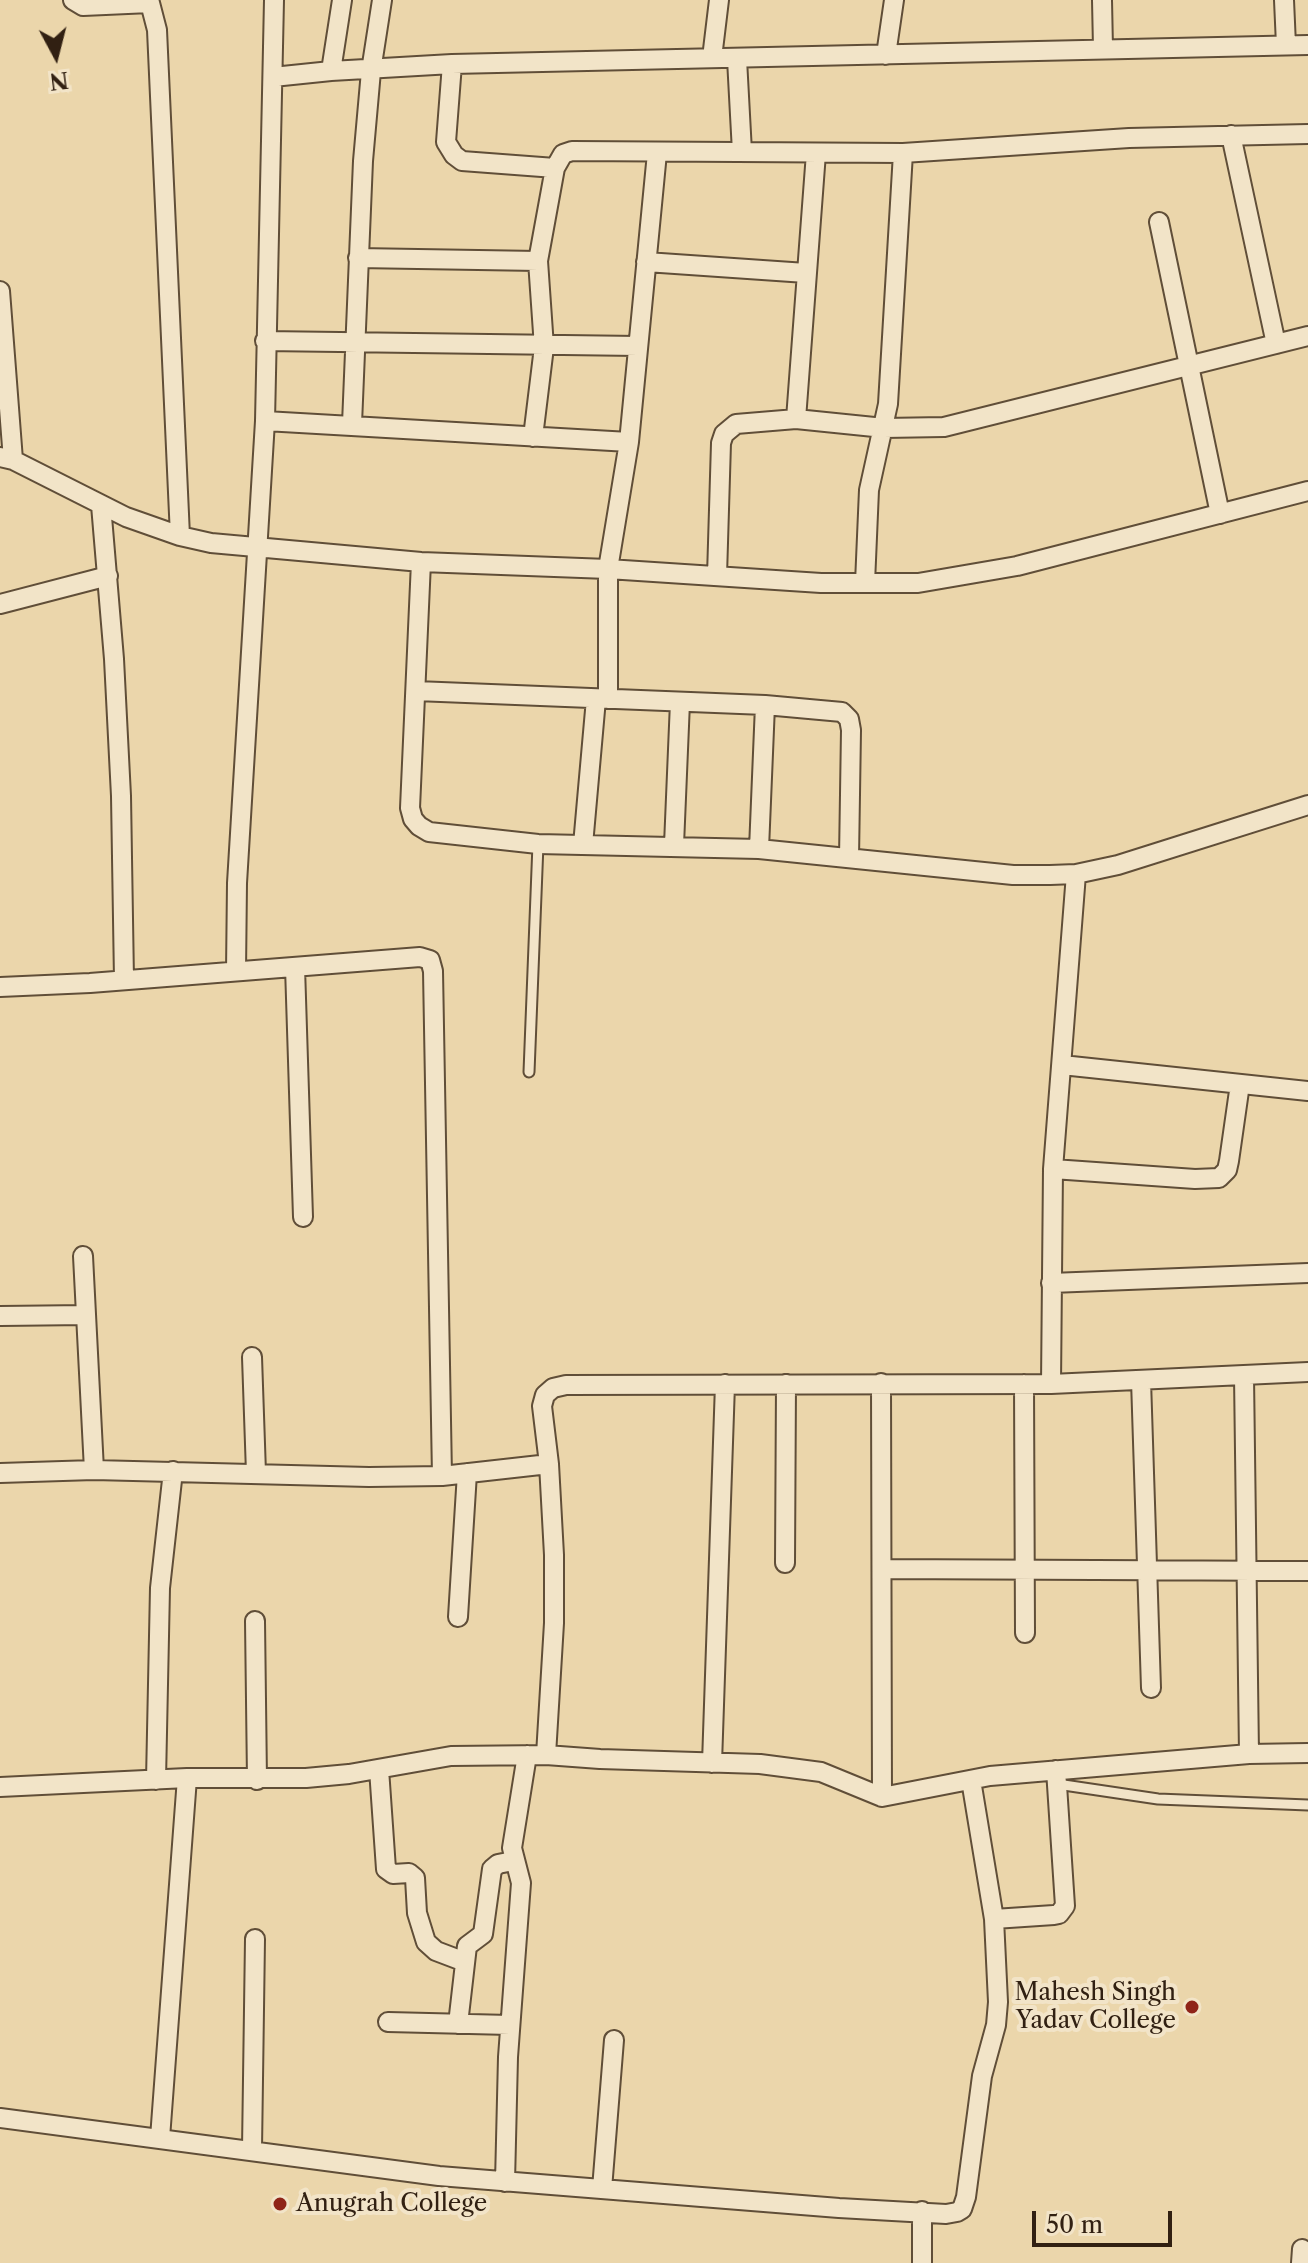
<!DOCTYPE html>
<html>
<head>
<meta charset="utf-8">
<style>
	body { margin:0 }
	#map { position:relative; width:1308px; height:2263px; overflow:hidden; background:#ebd6ab; font-family:"Libre Caslon Text",serif }
	canvas { display:block }
	.north { position:absolute; left:16px; top:16px; width:80px; height:80px; -webkit-text-stroke:6px #f2e4c8; paint-order:stroke; rotate:173deg; font-size:22px; font-weight:700; line-height:32px; text-align:center; color:#312012 }
	.north::after { content:''; display:block; margin:auto; width:28px; height:36px; background:#312012; clip-path:polygon(50% 0,100% 100%,50% 72%,0 100%) }
	.scale { position:absolute; left:1032px; top:2211px; width:140px; height:36px; box-sizing:border-box; border:4px solid #312012; border-top:0; padding-left:10px; font-size:24px; line-height:28px; white-space:nowrap; color:#312012; -webkit-text-stroke:6px #f2e4c8; paint-order:stroke }
</style>
</head>
<body>
<div id="map">
<canvas width="1308" height="2263"></canvas>
<div class="north">N</div>
<div class="scale">50 m</div>
</div>
<script>
const ctx = document.querySelector('canvas').getContext('2d');
ctx.lineJoin = 'round';
const toPath = rows => new Path2D(rows.map(r => 'M' + r).join(''));
function strokePath(path, color, width, dash) { ctx.strokeStyle = color; ctx.lineWidth = width; ctx.lineCap = dash ? 'butt' : 'round'; ctx.setLineDash(dash || []); ctx.stroke(path); }
function label(font, color, halo, rows, align = 'center') {
  ctx.font = font + ' "Libre Caslon Text",serif'; ctx.lineWidth = 8; ctx.setLineDash([]); ctx.textBaseline = 'middle'; ctx.strokeStyle = halo; ctx.fillStyle = color; for (const [text, x, y, turn = 0] of rows) {
    ctx.save(); ctx.translate(x, y); ctx.rotate((+turn || 0) * Math.PI / 180); ctx.textAlign = isNaN(turn) ? turn : align; if (halo) ctx.strokeText(text, 0, 0); ctx.fillText(text, 0, 0); ctx.restore();
  }
}
const service = toPath([
	[529,1072,538,844],
	[1057,1784,1158,1799,1308,1805]
]);
const minor = toPath([
	[73,0,83,6,150,3,157,30,180,536],
	[1102,0,1103,48],
	[1284,0,1286,45],
	[886,55,894,0],
	[712,58,719,0],
	[737,59,742,152],
	[452,64,446,142,454,155,462,161,555,168],
	[331,71,342,0],
	[273,77,331,71,452,64,1308,45],
	[1231,135,1276,344],
	[1159,222,1220,514],
	[358,258,538,261],
	[646,262,806,273],
	[0,291,13,460],
	[265,341,638,346],
	[796,419,816,153],
	[265,421,629,442],
	[352,424,363,161,371,71,382,0],
	[533,437,544,347,538,261,555,168,563,154,572,151,903,153,1129,138,1308,134],
	[0,457,13,460,126,517,180,536,211,543,421,562,608,569,821,583,918,583,1017,566,1308,491],
	[101,505,114,659,121,796,124,980],
	[421,562,410,808,413,819,419,826,429,832,538,844,759,849,1013,875,1050,875,1076,874,1118,865,1308,805],
	[717,576,721,443,724,434,736,424,796,419,884,428,944,427,1308,336],
	[865,583,869,490,888,404,903,153],
	[0,604,108,576],
	[416,691,765,705,842,712,849,719,851,730,849,858],
	[608,699,608,569,629,442,657,153],
	[583,845,596,699],
	[674,845,680,702],
	[759,849,765,705],
	[295,967,303,1217],
	[236,971,237,883,265,421,274,0],
	[0,987,90,983,420,957,430,960,433,971,442,1476],
	[1062,1065,1308,1091],
	[1053,1169,1195,1179,1219,1178,1227,1170,1229,1161,1240,1084],
	[83,1256,94,1470],
	[1051,1283,1308,1273],
	[0,1316,86,1315],
	[252,1357,256,1473],
	[1244,1376,1249,1754],
	[1141,1380,1151,1688],
	[881,1383,882,1797],
	[1024,1384,1025,1633],
	[1051,1384,1053,1169,1076,874],
	[0,1473,94,1470,369,1477,442,1476,549,1464,542,1406,545,1395,553,1388,566,1385,1051,1384,1308,1372],
	[785,1563,786,1384],
	[882,1569,1308,1571],
	[458,1617,467,1473],
	[255,1621,257,1780],
	[546,1755,554,1623,554,1555,549,1464],
	[712,1763,725,1384],
	[379,1769,386,1869,393,1874,409,1873,415,1878,417,1913,426,1942,436,1951,465,1962],
	[156,1780,160,1588,173,1471],
	[0,1787,187,1778,306,1778,349,1774,451,1756,546,1755,600,1759,760,1764,821,1772,882,1797,990,1776,1249,1754,1308,1753],
	[994,1919,1054,1915,1059,1914,1065,1906,1056,1770],
	[388,2022,510,2025],
	[458,2024,467,1946,483,1934,492,1869,498,1864,513,1861],
	[0,2118,439,2176,839,2208,946,2214,957,2212,962,2209,966,2197,982,2076,996,2025,998,2002,994,1919,971,1780],
	[160,2138,187,1778],
	[252,2149,255,1939],
	[505,2182,508,2057,521,1883,512,1848,527,1755],
	[602,2189,614,2040],
	[922,2263,922,2211],
	[1301,2263,1302,2249]
]);
const markers = [
	[1192,2007,8,"#8f2418"],
	[280,2204,8,"#8f2418"]
];
const poiNames = [
	["Mahesh Singh",1176,1993],
	["Yadav College",1176,2021],
	["Anugrah College",296,2204,"left"]
];
strokePath(service, '#604e38', 13);
strokePath(minor, '#604e38', 22);
strokePath(service, '#f2e4c8', 9);
strokePath(minor, '#f2e4c8', 18);
for (const [x, y, r, color] of markers) { const dot = new Path2D(); dot.arc(x, y, r, 0, 2 * Math.PI); ctx.fillStyle = color; ctx.fill(dot); strokePath(dot, '#f2e4c8', 3); }
label('24px', '#312012', '#f2e4c8', poiNames, 'right');
</script>
</body>
</html>
